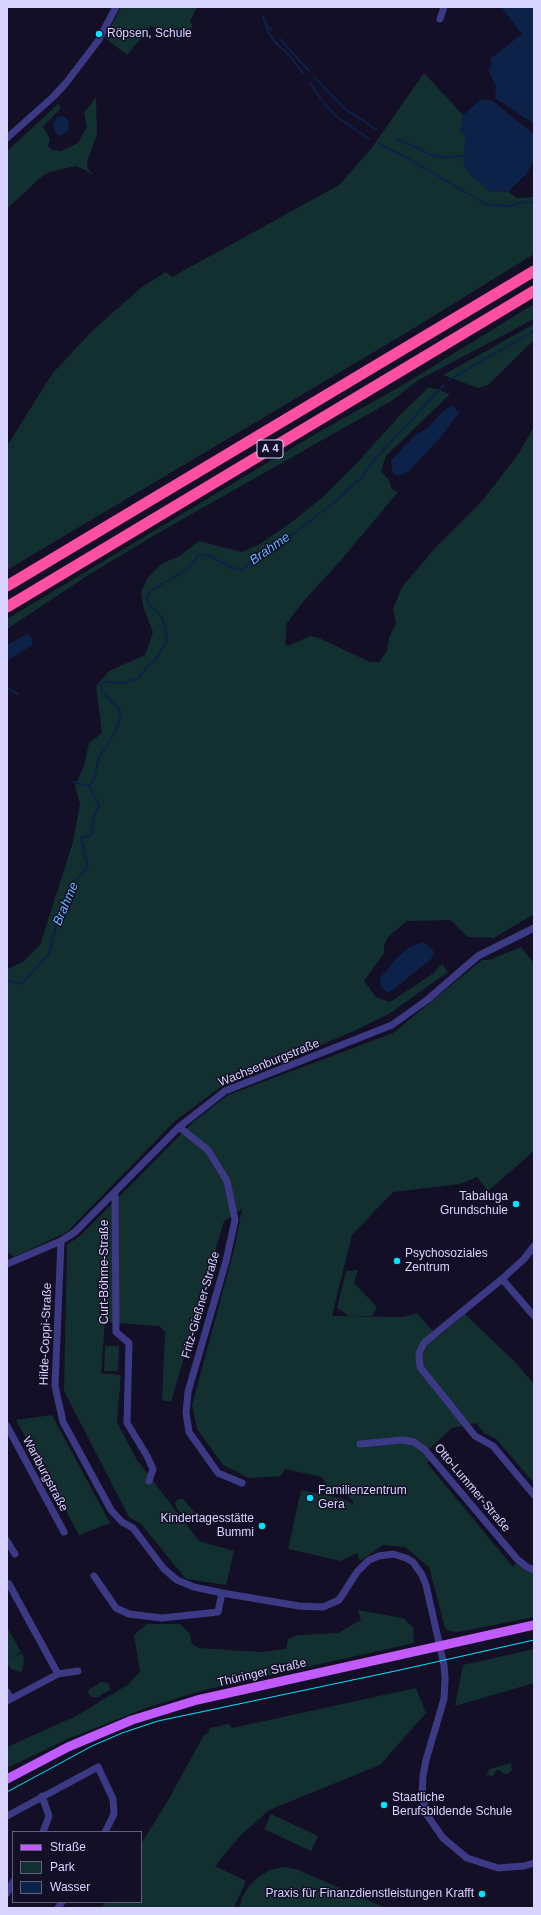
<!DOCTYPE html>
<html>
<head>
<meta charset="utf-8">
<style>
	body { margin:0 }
	#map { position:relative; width:541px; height:1915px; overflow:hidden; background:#130f26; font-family:Arial,sans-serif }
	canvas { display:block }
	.frame { position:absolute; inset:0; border:8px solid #d9d4ff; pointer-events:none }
	.legend { position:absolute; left:12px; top:1831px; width:130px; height:72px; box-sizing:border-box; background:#130f26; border:1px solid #625e7d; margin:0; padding:5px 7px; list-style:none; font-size:12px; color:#d9d4ff }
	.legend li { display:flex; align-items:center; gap:8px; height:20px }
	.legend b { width:20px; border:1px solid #625e7d }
</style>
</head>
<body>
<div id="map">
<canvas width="541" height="1915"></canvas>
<div class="frame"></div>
<ul class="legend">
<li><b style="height:5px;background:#c25bff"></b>Straße</li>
<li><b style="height:11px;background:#12302f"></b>Park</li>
<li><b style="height:11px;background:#0c2248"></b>Wasser</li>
</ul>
</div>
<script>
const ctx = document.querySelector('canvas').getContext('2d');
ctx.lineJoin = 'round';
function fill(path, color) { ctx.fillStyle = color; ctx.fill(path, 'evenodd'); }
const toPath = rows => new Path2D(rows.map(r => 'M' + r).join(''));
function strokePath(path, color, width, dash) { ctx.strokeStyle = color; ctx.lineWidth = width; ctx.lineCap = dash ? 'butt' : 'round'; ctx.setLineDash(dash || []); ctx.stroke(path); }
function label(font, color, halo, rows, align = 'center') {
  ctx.font = font + ' Arial,sans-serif'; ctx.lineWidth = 3; ctx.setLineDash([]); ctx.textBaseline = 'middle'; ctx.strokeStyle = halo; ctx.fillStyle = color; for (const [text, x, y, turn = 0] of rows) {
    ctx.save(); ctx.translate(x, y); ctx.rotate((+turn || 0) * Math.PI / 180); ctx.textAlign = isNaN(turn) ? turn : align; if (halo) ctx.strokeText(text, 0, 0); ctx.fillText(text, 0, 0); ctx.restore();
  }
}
const green = toPath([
	[121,7,197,7,190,21,193,26,178,41,151,26,127,55,105,38],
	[424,73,463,115,460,130,466,136,489,191,508,192,517,198,534,197,534,254,411,330,7,570,7,446,52,374,92,331,142,287,166,272,172,277,339,185,371,149],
	[96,97,97,134,87,162,88,169,93,175,85,170,76,166,50,172,41,177,7,209,7,151,58,104,61,108,43,127,50,139,48,146,52,150,61,151,78,143,87,127,84,113],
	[534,304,534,318,532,320,417,381,393,400,167,528,90,574,7,629,7,619,317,433,401,386],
	[534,324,534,340,488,385,478,388,443,375],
	[429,387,450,394,386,456,381,471,388,479,392,489,398,492,342,559,302,603,287,623,285,643,288,646,310,636,319,638,370,662,379,662,387,651,389,638,396,623,393,609,402,587,436,547,483,500,519,453,534,427,534,914,494,938,468,937,451,920,407,921,389,936,384,945,384,953,364,981,376,997,390,1002,431,975,442,964,448,972,389,1014,352,1032,222,1086,175,1121,67,1232,14,1257,7,1251,7,969,23,962,40,945,73,842,80,804,75,786,84,766,89,743,102,733,96,686,109,671,145,655,153,632,143,606,141,592,148,577,163,563,180,556,199,541,242,552,260,544,293,521,323,497,357,463,401,414],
	[521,947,534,963,534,1151,488,1191,477,1177,460,1184,393,1192,352,1235,332,1316,402,1317,417,1313,438,1337,465,1314,515,1362,534,1384,534,1483,496,1439,484,1433,476,1423,452,1428,425,1453,430,1460,427,1463,513,1567,516,1563,525,1570,534,1573,534,1617,458,1632,449,1631,445,1628,429,1567,405,1547,383,1545,360,1561,357,1553,341,1561,288,1549,301,1490,344,1499,354,1505,353,1501,343,1491,326,1486,322,1477,285,1469,281,1476,249,1478,223,1465,197,1429,192,1405,235,1246,242,1209,224,1221,171,1402,162,1400,165,1332,159,1326,105,1322,101,1373,121,1375,117,1422,137,1460,199,1541,234,1551,226,1585,186,1579,141,1524,129,1517,64,1391,67,1245,81,1235,192,1123,228,1095,393,1033,482,960,489,960],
	[358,1270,354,1283,377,1307,372,1316,349,1316,337,1308,346,1271],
	[105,1346,119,1346,118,1371,104,1371],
	[52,1415,110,1523,79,1535,16,1420],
	[178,1499,183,1499,195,1513,194,1518,190,1519,183,1515,177,1509,175,1503],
	[358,1610,403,1618,413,1627,414,1643,204,1690,146,1708,70,1738,7,1768,7,1747,76,1716,129,1684,140,1671,134,1635,147,1624,180,1624,190,1634,192,1644,199,1648,261,1652,286,1649,288,1639,298,1635,338,1633,361,1620],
	[7,1627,21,1652,11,1658,23,1653,24,1663,21,1672,11,1669,7,1663],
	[534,1649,534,1683,455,1706,463,1665],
	[101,1682,108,1683,111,1689,98,1697,91,1697,87,1691],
	[416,1688,426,1713,380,1765,269,1810,240,1836,215,1866,246,1881,234,1908,102,1908,105,1902,141,1902,141,1844,167,1802,204,1735,208,1733,210,1728,229,1724,232,1728],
	[511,1763,512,1770,509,1773,505,1774,498,1770,495,1772,493,1776,486,1775,490,1769],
	[271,1814,318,1836,311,1851,264,1829],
	[283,1867,296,1869,386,1908,239,1908,242,1898,248,1887,258,1877,270,1870]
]);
const water = toPath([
	[501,7,534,7,534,124,495,98,496,87,488,70,492,64,490,59,522,34],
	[490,99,534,134,534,161,527,173,508,192,489,191,470,175,463,162,466,136,460,130,463,115,480,100],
	[61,116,66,117,69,122,69,129,67,132,60,136,56,134,53,125,57,117],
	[453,406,459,413,439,439,409,471,399,476,393,474,391,461,414,436,429,427,442,412,449,407],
	[27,634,33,639,32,645,7,661,7,645],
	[421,943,425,943,433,950,434,954,431,959,389,993,381,988,380,978,395,960,409,947]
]);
const stream = toPath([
	[263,16,267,29,274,41,288,54,303,73],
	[265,22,271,30],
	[280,39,309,71],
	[314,77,345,109,376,129],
	[310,83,326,106,336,116,369,139],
	[398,139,432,155,443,157,463,156],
	[379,144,409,159,486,204,507,206,525,202,534,203],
	[449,380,534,331],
	[7,688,18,694],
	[73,782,89,786],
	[7,981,21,984,49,954,57,922,66,911,72,896,73,883,88,867,81,838,91,835,94,817,99,805,89,786,94,779,99,758,117,729,120,717,119,709,102,692,101,685,104,682,123,683,137,679,147,667,157,658,163,647,167,640,163,618,150,605,147,599,150,591,188,569,198,555,210,556,230,567,242,570,256,558,266,555,337,500,362,477,373,461,444,385]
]);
const minor = toPath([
	[440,19,444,7],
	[7,138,53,97,66,83,98,41,116,7],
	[179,1127,208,1150,227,1181,235,1220,226,1261,188,1392,186,1413,189,1432,218,1473,242,1483],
	[115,1193,116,1332,129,1343,127,1423,147,1456,153,1469,149,1481],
	[61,1241,55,1386,63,1422,111,1510,122,1522,133,1528,164,1569,177,1580,194,1587,222,1593,299,1606,323,1607,339,1600,357,1572,369,1560,379,1556,393,1554,406,1558,413,1562,422,1575,426,1585,444,1665,445,1679,444,1699,426,1760,423,1776,422,1795,427,1815,443,1838,467,1858,498,1868,524,1866,534,1863],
	[534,1246,524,1259,502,1279,424,1343,419,1353,420,1367,475,1436,493,1446,534,1495],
	[7,1264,61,1241,75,1232,179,1127,225,1091,392,1025,427,1000,478,956,534,928],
	[502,1279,534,1316],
	[7,1426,64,1532],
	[360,1444,403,1440,414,1442,425,1450,517,1559,527,1567,534,1570],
	[7,1541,15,1554],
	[94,1576,116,1608,129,1614,162,1618,218,1612,222,1593],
	[9,1584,58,1674],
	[7,1692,11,1699],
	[7,1701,58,1674,78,1671],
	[42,1796,49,1816,43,1832],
	[7,1816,98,1767,113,1799,114,1814,105,1832],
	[7,1893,13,1882],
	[58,1908,62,1902]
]);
const major = toPath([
	[7,1779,68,1747,132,1720,197,1700,534,1625]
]);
const highway = toPath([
	[7,586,534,271],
	[7,607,534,291]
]);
const tram = toPath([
	[7,1792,92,1746,122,1733,158,1721,400,1670,534,1640]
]);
const markers = [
	[99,34,4,"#00e5ff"],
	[516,1204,4,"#00e5ff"],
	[397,1261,4,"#00e5ff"],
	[310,1498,4,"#00e5ff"],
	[262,1526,4,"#00e5ff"],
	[384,1805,4,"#00e5ff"],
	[482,1894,4,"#00e5ff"]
];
const shields = [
	[270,449,26]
];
const shieldNames = [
	["A 4",270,449]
];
const poiNames = [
	["Röpsen, Schule",107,34],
	["Tabaluga",508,1197,"right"],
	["Grundschule",508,1211,"right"],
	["Psychosoziales",405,1254],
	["Zentrum",405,1268],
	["Familienzentrum",318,1491],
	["Gera",318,1505],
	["Kindertagesstätte",254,1519,"right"],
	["Bummi",254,1533,"right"],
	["Staatliche",392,1798],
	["Berufsbildende Schule",392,1812],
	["Praxis für Finanzdienstleistungen Krafft",474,1894,"right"]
];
const streetNames = [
	["Wachsenburgstraße",269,1063,-22],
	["Curt-Böhme-Straße",105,1272,-90],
	["Fritz-Gießner-Straße",201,1305,-74],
	["Hilde-Coppi-Straße",46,1334,-88],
	["Wartburgstraße",45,1474,62],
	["Otto-Lummer-Straße",472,1488,50],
	["Thüringer Straße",262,1673,-13]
];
const waterNames = [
	["Brahme",270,549,-35],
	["Brahme",66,904,-67]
];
fill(green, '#12302f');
fill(water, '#0c2248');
strokePath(stream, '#0c2248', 2);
strokePath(minor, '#3d3a85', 7);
strokePath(major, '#c25bff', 9);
strokePath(highway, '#ff4fa3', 11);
strokePath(tram, '#00e5ff', 1);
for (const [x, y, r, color] of markers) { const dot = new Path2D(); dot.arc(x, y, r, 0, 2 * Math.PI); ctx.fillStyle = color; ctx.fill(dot); strokePath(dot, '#130f26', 1.5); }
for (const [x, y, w] of shields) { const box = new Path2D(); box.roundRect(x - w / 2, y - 9, w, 18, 3); ctx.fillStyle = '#130f26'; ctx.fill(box); strokePath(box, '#d9d4ff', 1); }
label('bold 11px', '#d9d4ff', null, shieldNames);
label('12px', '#d9d4ff', '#130f26', poiNames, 'left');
label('12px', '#d9d4ff', '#130f26', streetNames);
label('italic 13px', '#62b6ff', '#130f26', waterNames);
</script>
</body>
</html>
